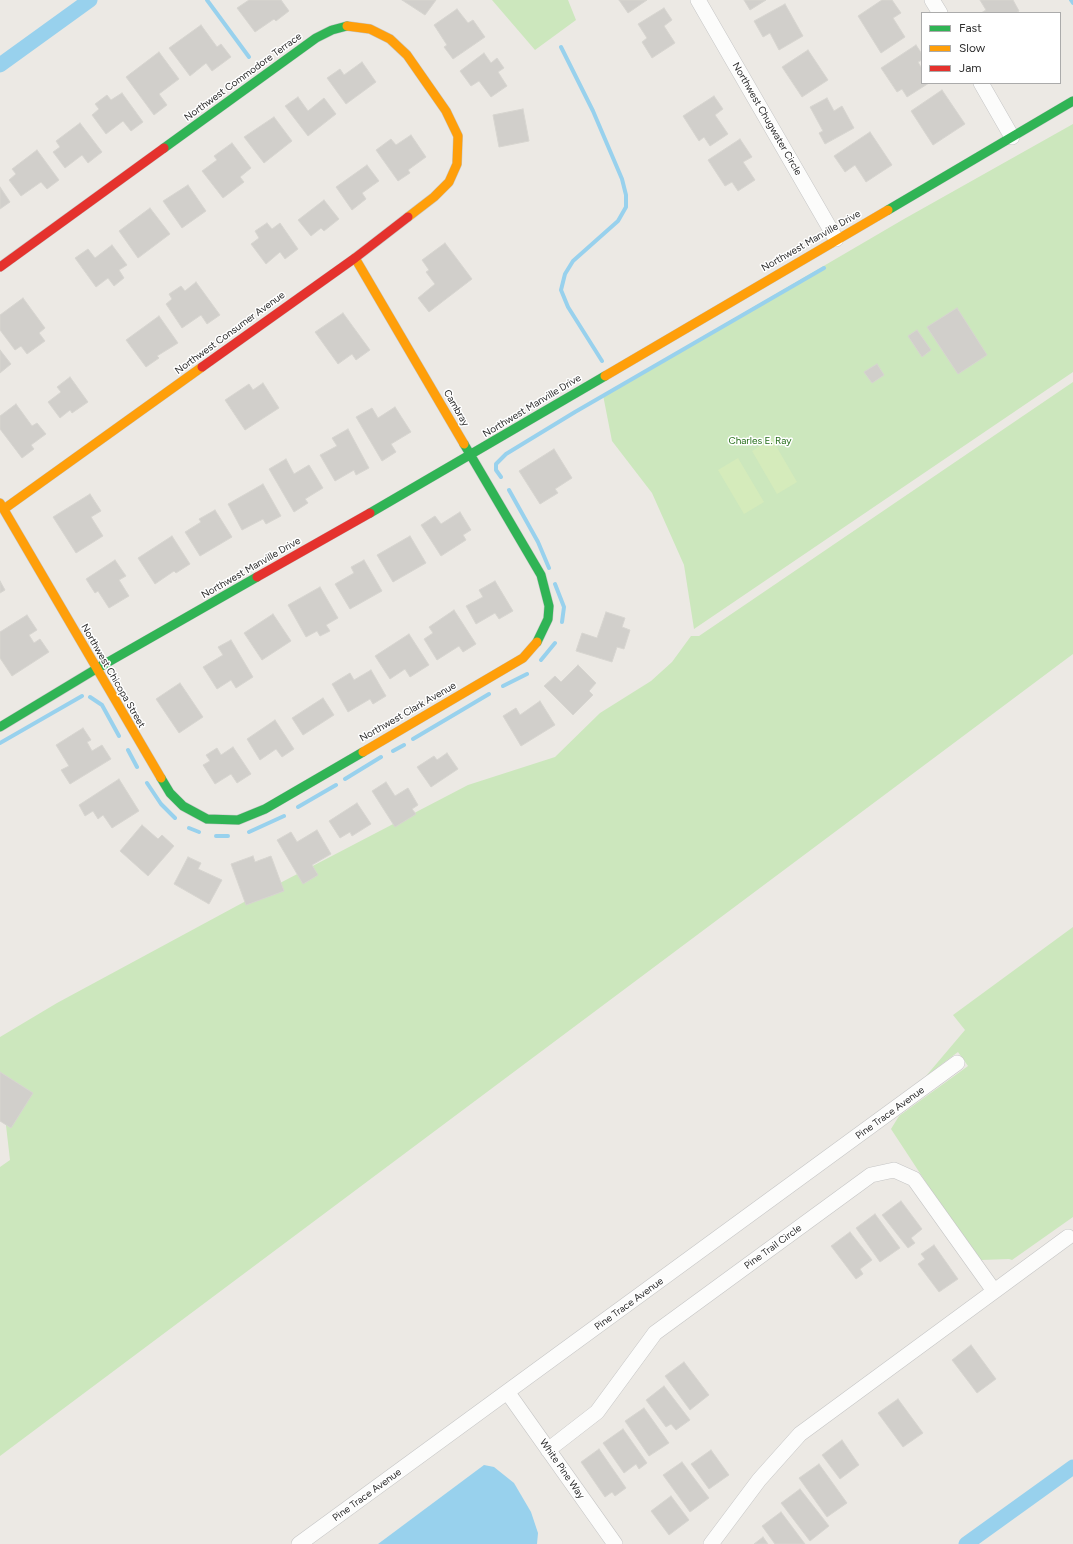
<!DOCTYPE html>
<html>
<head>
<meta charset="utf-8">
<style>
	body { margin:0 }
	#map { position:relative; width:1073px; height:1544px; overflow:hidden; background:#ece9e4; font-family:Figtree,sans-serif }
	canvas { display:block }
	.legend { position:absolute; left:921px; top:12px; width:140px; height:72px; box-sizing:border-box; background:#fff; border:1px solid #ababab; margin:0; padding:5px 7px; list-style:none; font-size:12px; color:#2e2e2e }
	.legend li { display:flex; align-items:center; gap:8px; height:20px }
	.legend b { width:20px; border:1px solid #ababab }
</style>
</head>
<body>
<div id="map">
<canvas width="1073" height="1544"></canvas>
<ul class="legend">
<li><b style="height:5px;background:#30b455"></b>Fast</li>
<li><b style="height:5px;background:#ff9f0a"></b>Slow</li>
<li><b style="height:5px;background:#e5322d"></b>Jam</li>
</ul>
</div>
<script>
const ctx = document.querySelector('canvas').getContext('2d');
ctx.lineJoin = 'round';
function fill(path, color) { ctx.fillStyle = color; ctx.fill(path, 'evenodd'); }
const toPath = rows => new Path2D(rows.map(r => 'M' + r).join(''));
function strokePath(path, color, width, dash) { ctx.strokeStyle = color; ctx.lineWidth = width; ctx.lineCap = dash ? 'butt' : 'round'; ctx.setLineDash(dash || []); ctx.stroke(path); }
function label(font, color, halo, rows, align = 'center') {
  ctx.font = font + ' Figtree,sans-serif'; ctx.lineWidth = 3; ctx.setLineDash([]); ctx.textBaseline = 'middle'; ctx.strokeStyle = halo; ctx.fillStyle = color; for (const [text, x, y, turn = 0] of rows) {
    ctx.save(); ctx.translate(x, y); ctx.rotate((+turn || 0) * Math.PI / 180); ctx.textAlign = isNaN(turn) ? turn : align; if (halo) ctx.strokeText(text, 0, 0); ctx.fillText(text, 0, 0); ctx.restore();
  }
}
const green = toPath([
	[492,0,568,0,576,20,535,50],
	[1073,124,1073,372,694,629,684,565,652,493,612,441,603,395,904,219],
	[1073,382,1073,654,0,1456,0,1167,10,1160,2,1091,0,1089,0,1037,57,1003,257,895,468,785,555,757,600,713,651,681,672,662,691,636,699,636],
	[1073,927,1073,1217,1012,1260,1009,1259,981,1260,931,1190,891,1129,899,1116,968,1066,958,1052,926,1076,965,1030,953,1015]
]);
const pitch = toPath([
	[772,439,797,482,777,494,752,451],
	[738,458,764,502,744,514,718,470]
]);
const water = toPath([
	[484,1465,494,1467,514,1483,531,1512,538,1533,537,1544,378,1544]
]);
const stream = toPath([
	[207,0,249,57],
	[1071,0,1073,3],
	[561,47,593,111,622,179,626,195,626,207,618,221,573,261,565,274,561,290,568,307,602,361],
	[501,477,496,470,496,464,506,454,575,412,824,268],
	[509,490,538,542,549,568],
	[555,584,564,607,562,622],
	[541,660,555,643],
	[503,686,527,674],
	[90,697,102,705,119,736],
	[413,739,489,694],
	[0,743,82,696],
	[128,750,137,767],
	[393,751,404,745],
	[345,779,381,757],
	[147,783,161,804,175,818],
	[298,807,336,785],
	[189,828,199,832],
	[249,832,284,816],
	[216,836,228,836]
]);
const canal = toPath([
	[0,65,90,0],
	[966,1544,1073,1467]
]);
const building = toPath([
	[249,0,281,0,289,11,276,21,274,19,255,32,237,8,249,0],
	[402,0,436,0,425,15,402,0],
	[619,0,647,0,628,13,619,0],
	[744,0,766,0,750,10,744,0],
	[882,0,892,0,901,13,893,18,905,37,881,53,858,16,882,0],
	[980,0,1013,0,1019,11,1016,13,981,13,986,10,980,0],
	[785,4,803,36,779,50,770,33,763,37,754,21,785,4],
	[664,8,672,20,664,26,675,43,652,58,642,42,647,38,638,24,664,8],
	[457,9,468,23,473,20,485,37,453,59,444,47,447,45,434,25,457,9],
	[201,25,217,47,221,44,231,57,212,71,206,63,190,76,169,48,201,25],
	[916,45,922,54,922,60,918,62,922,69,922,83,929,83,907,97,902,89,897,92,881,68,916,45],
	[808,50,828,80,802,97,782,67,808,50],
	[159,52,179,79,159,94,167,105,154,115,126,77,159,52],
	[484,53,491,63,497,58,504,68,498,72,507,86,491,97,479,81,471,86,460,71,484,53],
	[362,62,376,82,346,104,327,78,340,69,344,75,362,62],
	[942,90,965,124,933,145,911,111,942,90],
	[122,93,143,122,131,131,123,121,106,134,92,115,99,109,95,104,107,95,111,100,122,93],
	[714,96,723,109,715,115,728,134,710,146,704,137,699,141,683,116,714,96],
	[298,97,308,111,324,98,336,114,308,136,285,106,298,97],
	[827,98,834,111,842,106,854,128,825,144,819,133,823,131,810,107,827,98],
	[523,109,529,141,499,147,493,115,523,109],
	[274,117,292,141,264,163,244,137,274,117],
	[80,123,102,152,88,163,82,155,65,168,53,152,60,147,56,141,80,123],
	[870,132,892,165,866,182,855,165,845,172,834,156,870,132],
	[411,135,426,157,408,170,410,173,398,181,376,150,391,139,396,145,411,135],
	[740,139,752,157,743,162,755,180,738,191,732,182,725,186,708,160,740,139],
	[232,143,251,168,240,177,244,182,223,198,202,171,217,160,214,156,232,143],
	[37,150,59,180,47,189,41,182,21,196,9,180,16,174,12,169,37,150],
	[367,165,379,181,362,193,366,199,352,210,336,187,367,165],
	[188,185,206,211,182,228,163,201,188,185],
	[0,187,10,202,0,209,0,187],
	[324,200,339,219,324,231,321,228,311,236,298,220,324,200],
	[150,208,170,234,138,258,119,231,150,208],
	[267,223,272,229,280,223,298,249,285,259,280,252,266,264,251,244,259,238,255,231,267,223],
	[445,243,472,279,429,312,418,298,435,284,426,272,429,270,422,260,445,243],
	[112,245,127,265,119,270,124,278,114,286,108,278,96,287,75,258,88,249,95,258,112,245],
	[196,282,220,315,207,324,201,315,182,328,166,304,172,299,169,294,181,286,185,291,196,282],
	[23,298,45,328,39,333,45,341,27,354,21,346,15,350,0,330,0,315,23,298],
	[957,308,987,355,958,374,927,327,957,308],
	[343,313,370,350,356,360,352,354,338,364,315,332,343,313],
	[159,316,178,343,157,356,159,358,146,367,126,340,159,316],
	[917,330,931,350,922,357,908,336,917,330],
	[0,350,11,364,0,373,0,350],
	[877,364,884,375,872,383,864,372,877,364],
	[70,377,88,402,72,413,70,410,60,418,48,402,61,392,57,387,70,377],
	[263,383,279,408,245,430,225,400,249,384,253,390,263,383],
	[16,404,32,426,37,423,46,434,31,445,34,449,22,458,0,429,0,416,16,404],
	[395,407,411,432,391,444,396,452,382,461,356,417,372,408,378,418,395,407],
	[348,429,369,468,356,475,354,470,335,481,320,455,337,446,332,438,348,429],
	[554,449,572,478,555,489,558,493,540,504,519,471,554,449],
	[286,459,294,474,309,465,323,488,305,499,308,503,294,512,269,469,286,459],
	[263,484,281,516,266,524,263,519,242,530,228,504,263,484],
	[90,494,101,511,91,517,103,536,76,553,53,517,90,494],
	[215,510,232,537,200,556,185,532,201,522,199,519,215,510],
	[460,512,471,530,463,535,466,540,441,556,421,525,435,516,441,524,460,512],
	[172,536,190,564,176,573,174,571,155,584,138,558,172,536],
	[410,536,426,563,393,582,377,555,410,536],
	[115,560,126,576,119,580,129,596,109,608,98,591,95,593,86,579,115,560],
	[364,560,382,591,350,609,335,584,354,573,351,567,364,560],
	[0,581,5,590,0,593,0,581],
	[495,581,513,611,499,619,495,613,476,624,466,606,483,597,479,590,495,581],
	[320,587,338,618,326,625,330,631,320,636,317,631,306,637,288,605,320,587],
	[454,610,476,644,463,652,459,646,437,660,424,639,433,633,429,627,454,610],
	[606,612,625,618,622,627,630,630,624,649,617,647,612,662,576,651,582,633,597,638,606,612],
	[273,614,291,641,262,660,244,633,273,614],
	[27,615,37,630,29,635,34,643,40,639,49,652,12,676,0,658,0,632,27,615],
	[409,634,429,665,410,677,405,669,390,679,375,656,409,634],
	[231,640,253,677,236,688,231,680,217,689,203,667,223,655,218,647,231,640],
	[578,665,596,683,589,691,593,695,573,715,544,686,555,676,561,682,578,665],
	[371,670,386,696,373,704,370,699,348,712,332,684,350,673,354,680,371,670],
	[180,683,203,717,179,733,156,699,180,683],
	[323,698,334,715,303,735,292,718,323,698],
	[540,701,555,725,521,746,503,716,516,708,520,715,540,701],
	[275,720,294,749,282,757,276,749,260,760,247,739,275,720],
	[83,728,91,740,87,742,92,751,102,745,111,759,70,784,61,770,69,766,56,745,83,728],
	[233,747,251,774,237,783,231,774,215,784,203,765,210,761,206,755,217,748,221,755,233,747],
	[447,753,458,769,431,787,417,767,434,756,437,760,447,753],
	[119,779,139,811,112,828,103,815,98,819,93,811,85,816,79,805,119,779],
	[386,782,395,796,408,788,418,805,412,809,416,814,395,827,372,791,386,782],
	[357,803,371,824,352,836,350,832,340,838,329,821,357,803],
	[142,825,158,839,162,835,174,846,148,876,120,851,142,825],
	[317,830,331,854,312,865,318,875,303,884,277,840,291,832,297,842,317,830],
	[253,856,255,862,271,856,284,891,246,905,231,864,253,856],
	[188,857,201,863,198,869,222,880,209,904,174,884,188,857],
	[0,1072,33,1093,11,1128,0,1121,0,1072],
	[901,1201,922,1229,911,1238,915,1243,908,1248,882,1215,901,1201],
	[875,1214,900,1248,880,1262,856,1228,875,1214],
	[850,1232,872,1260,860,1269,863,1274,856,1279,831,1246,850,1232],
	[934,1245,958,1279,939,1292,918,1264,925,1259,921,1254,934,1245],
	[971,1345,996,1379,977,1393,952,1360,971,1345],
	[684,1362,709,1395,690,1410,665,1376,684,1362],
	[664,1386,690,1420,676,1430,671,1424,666,1427,646,1400,664,1386],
	[898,1399,923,1433,903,1447,878,1413,898,1399],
	[644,1408,669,1443,649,1456,625,1421,644,1408],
	[623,1429,647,1463,639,1469,636,1464,624,1473,603,1443,623,1429],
	[842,1440,859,1465,840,1479,822,1455,842,1440],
	[599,1449,626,1488,615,1496,612,1492,605,1497,581,1462,599,1449],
	[711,1450,729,1475,709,1489,691,1464,711,1450],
	[682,1462,709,1498,690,1512,663,1475,682,1462],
	[819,1464,847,1503,827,1517,799,1478,819,1464],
	[800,1489,829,1526,810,1541,781,1503,800,1489],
	[671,1496,689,1520,669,1535,651,1511,671,1496],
	[781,1512,805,1544,775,1544,762,1526,781,1512],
	[763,1537,768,1544,754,1544,763,1537]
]);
const street = toPath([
	[698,0,836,239],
	[932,0,940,13],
	[981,83,1012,137],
	[508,1393,615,1544],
	[548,1450,597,1412,655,1333,871,1175,894,1170,914,1179,994,1291],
	[299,1544,957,1063],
	[711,1544,759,1480,800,1434,1068,1237]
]);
const fast = toPath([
	[164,148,316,38,332,30,347,26],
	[888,210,1073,101],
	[464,444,541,575,549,606,548,619,537,642],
	[370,513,605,376],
	[0,727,96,669,257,577],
	[161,778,170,793,183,806,207,819,238,820,265,809,363,752]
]);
const slow = toPath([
	[347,26,370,29,390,39,407,55,446,111,458,136,457,164,449,182,434,197,408,217],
	[355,258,464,444],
	[605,376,888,210],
	[0,503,161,778],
	[4,509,202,367],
	[363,752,523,658,537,642]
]);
const jam = toPath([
	[0,267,164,148],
	[202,367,355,258,408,217],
	[257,577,370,513]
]);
const streetNames = [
	["Northwest Commodore Terrace",243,77,-36],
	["Northwest Chugwater Circle",767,119,60],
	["Northwest Manville Drive",811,241,-30],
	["Northwest Consumer Avenue",230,333,-36],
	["Northwest Manville Drive",532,406,-31],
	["Cambray",456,408,60],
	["Northwest Manville Drive",251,568,-30],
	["Northwest Chicopa Street",113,676,60],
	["Northwest Clark Avenue",408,712,-30],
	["Pine Trace Avenue",890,1113,-36],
	["Pine Trail Circle",773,1247,-36],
	["Pine Trace Avenue",629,1304,-36],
	["White Pine Way",562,1469,55],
	["Pine Trace Avenue",367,1495,-36]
];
const parkNames = [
	["Charles E. Ray",760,441]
];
fill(green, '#cce7bd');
fill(pitch, '#d5ebbb');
fill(water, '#98d1ed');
strokePath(stream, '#98d1ed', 4);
strokePath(canal, '#98d1ed', 15);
fill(building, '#d1cfcb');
strokePath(building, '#d7d5d0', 1);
strokePath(street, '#c5c5c5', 16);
strokePath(fast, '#c5c5c5', 10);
strokePath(slow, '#c5c5c5', 10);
strokePath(jam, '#c5c5c5', 10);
strokePath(street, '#fcfcfb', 15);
strokePath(fast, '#30b455', 9);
strokePath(slow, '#ff9f0a', 9);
strokePath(jam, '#e5322d', 9);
label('10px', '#2e2e2e', '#fff', streetNames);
label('10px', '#266e1a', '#fff', parkNames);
</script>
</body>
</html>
